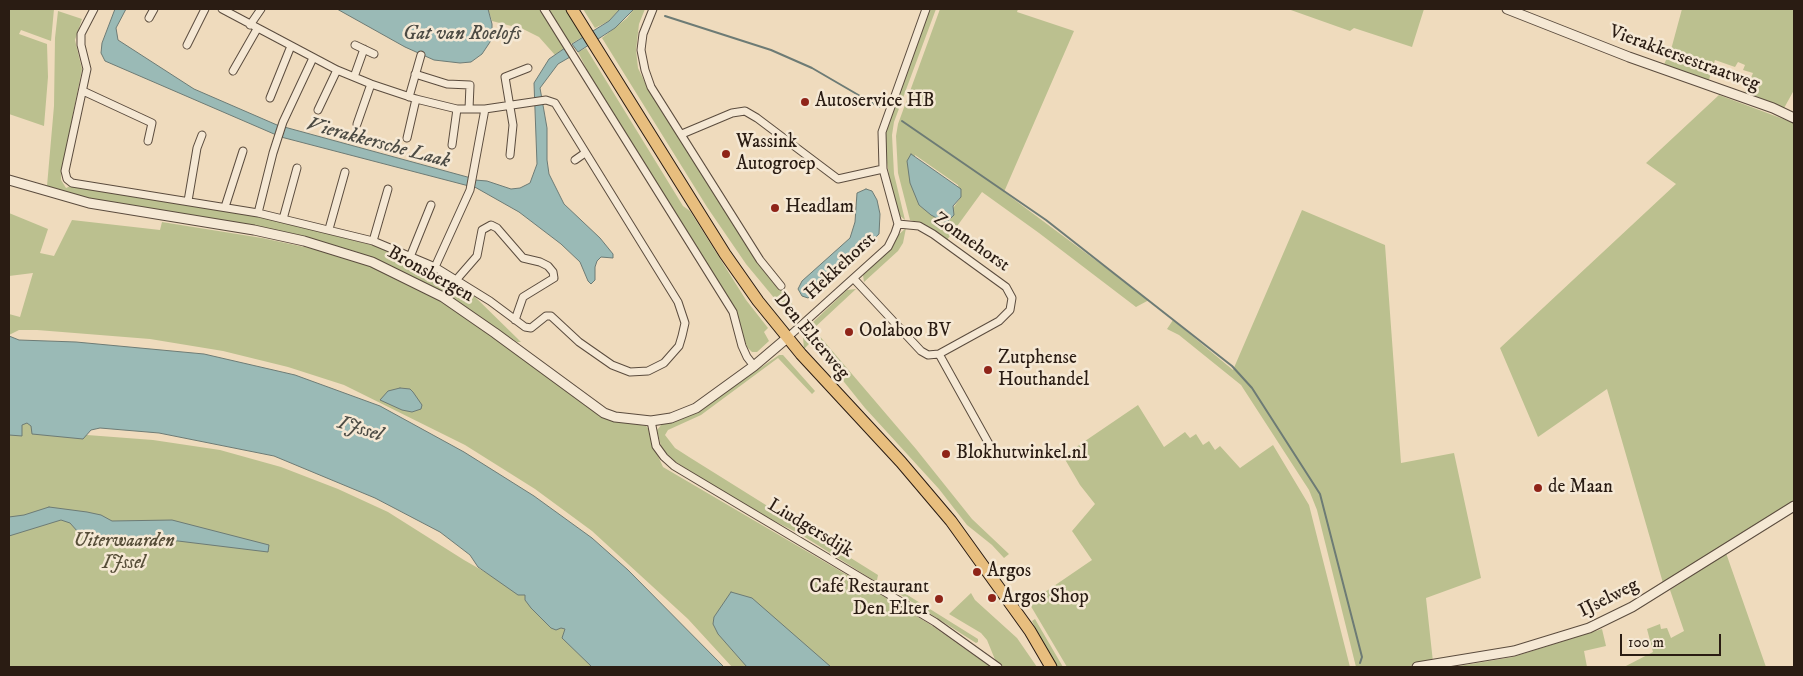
<!DOCTYPE html>
<html>
<head>
<meta charset="utf-8">
<style>
	body { margin:0 }
	#map { position:relative; width:1803px; height:676px; overflow:hidden; background:#efdbbd; font-family:"IM FELL DW Pica",serif }
	canvas { display:block }
	.frame { position:absolute; inset:0; border:10px solid #2a1c13; pointer-events:none }
	.scale { position:absolute; left:1620px; top:634px; width:101px; height:22px; box-sizing:border-box; border:2px solid #2a1c13; border-top:0; padding-left:6px; font-size:15px; line-height:18px; white-space:nowrap; color:#2a1c13; -webkit-text-stroke:4px #f5e8d4; paint-order:stroke }
</style>
</head>
<body>
<div id="map">
<canvas width="1803" height="676"></canvas>
<div class="frame"></div>
<div class="scale">100 m</div>
</div>
<script>
const ctx = document.querySelector('canvas').getContext('2d');
ctx.lineJoin = 'round';
function fill(path, color) { ctx.fillStyle = color; ctx.fill(path, 'evenodd'); }
const toPath = rows => new Path2D(rows.map(r => 'M' + r).join(''));
function strokePath(path, color, width, dash) { ctx.strokeStyle = color; ctx.lineWidth = width; ctx.lineCap = dash ? 'butt' : 'round'; ctx.setLineDash(dash || []); ctx.stroke(path); }
function label(font, color, halo, rows, align = 'center') {
  ctx.font = font + ' "IM FELL DW Pica",serif'; ctx.lineWidth = 5; ctx.setLineDash([]); ctx.textBaseline = 'middle'; ctx.strokeStyle = halo; ctx.fillStyle = color; for (const [text, x, y, turn = 0] of rows) {
    ctx.save(); ctx.translate(x, y); ctx.rotate((+turn || 0) * Math.PI / 180); ctx.textAlign = isNaN(turn) ? turn : align; if (halo) ctx.strokeText(text, 0, 0); ctx.fillText(text, 0, 0); ctx.restore();
  }
}
const green = toPath([
	[9,9,54,9,51,41,21,30,19,34,47,44,48,77,44,126,9,114],
	[488,9,539,9,565,48,555,55,539,37,523,29,492,21],
	[547,9,567,9,584,36,569,45],
	[583,9,620,9,609,21,595,28],
	[634,9,645,9,639,24,636,50,638,68,648,89,756,261,778,289,781,288,791,301,793,306,792,311,780,305,746,264,707,207,602,38,627,18],
	[929,9,936,9,894,122,892,135,894,174,905,220,899,215,892,192,885,151,885,134],
	[940,9,1018,9,1017,12,1074,31,1004,192,1149,300,1136,307,1039,233,982,192,947,240,924,224,910,220,898,173,896,136,898,124],
	[915,155,958,185,961,197,943,222,919,205],
	[1288,9,1424,9,1412,47,1354,28,1350,31],
	[1682,9,1794,9,1794,90,1783,110,1744,95,1753,73,1743,70,1745,65,1738,62,1735,67,1715,60,1708,83,1663,67,1672,46],
	[58,11,82,19,75,40,82,69,61,174,61,180,66,188,73,185,247,213,375,246,452,280,471,293,521,342,517,342,442,292,383,262,357,252,305,237,109,204,47,186,54,106,55,38],
	[586,48,683,206,690,211,746,300,768,328,764,332,769,341,757,352,752,352,747,347,734,310,589,74,578,52],
	[1719,95,1794,123,1794,503,1758,523,1663,583,1607,389,1538,437,1500,348,1676,184,1646,163],
	[1302,210,1385,245,1401,463,1454,453,1481,578,1426,598,1433,662,1404,667,1356,667,1317,510,1309,490,1241,385,1179,335,1167,329,1173,320,1233,370],
	[9,213,48,229,40,253,54,256,72,220,160,230,162,222,262,238,314,249,373,267,441,299,494,335,599,414,623,422,646,426,650,431,652,443,663,467,888,599,931,625,991,667,732,667,688,619,592,531,535,489,465,445,344,385,288,367,223,351,150,339,37,330,19,330,9,335,9,314,20,317,33,273,9,276],
	[906,228,903,243,898,251,864,282,863,275,883,257,893,246,896,237],
	[856,289,813,329,811,328,811,324,847,290],
	[808,330,812,341,804,349,803,337],
	[817,333,916,449,972,519,1009,554,1004,558,992,545,967,525,939,489,865,408,828,362,818,346],
	[779,355,783,355,815,391,812,394,778,358,701,415,668,430,665,435,675,448,689,457,878,575,877,580,879,581,873,580,800,534,774,521,771,522,671,459,662,450,657,430,662,424,701,409],
	[1138,405,1164,447,1185,432,1190,438,1196,434,1203,445,1209,441,1215,450,1220,446,1240,468,1273,445,1309,505,1350,667,1067,667,1029,603,1092,560,1072,531,1095,504,1080,485,1063,456],
	[9,423,28,423,74,434,153,440,220,450,281,467,338,489,388,512,464,560,525,595,608,667,9,667],
	[1726,553,1766,667,1624,667,1653,652,1647,629,1660,624,1661,629,1667,628,1671,638,1684,631,1670,590],
	[893,586,978,639,978,642,976,643,893,590],
	[971,593,975,600,1017,638,1037,667,1002,667,996,662,987,640,981,633,949,614],
	[1035,619,1063,667,1057,667,1043,644,1032,621],
	[1602,629,1606,646,1584,651,1587,667,1453,667,1513,657]
]);
const water = toPath([
	[115,9,126,9,116,28,118,40,194,89,277,125,471,178,469,186,281,137,105,61,101,53,102,43,115,9],
	[337,9,488,9,492,24,492,39,482,54,471,62,460,63,434,60,405,47,337,9],
	[620,9,634,9,615,28,578,52,572,44,609,21,620,9],
	[565,48,570,57,558,64,540,88,547,128,547,160,549,174,564,204,600,238,613,254,613,258,601,257,597,261,595,267,595,280,591,284,588,281,580,262,561,244,519,212,473,186,475,180,487,181,511,189,520,188,530,183,537,164,534,83,549,59,565,48],
	[911,154,961,189,961,197,953,206,954,215,946,223,931,215,919,205,910,183,907,161,911,154],
	[866,189,872,191,877,200,880,214,879,234,823,288,808,298,802,296,798,289,802,281,850,238,855,222,857,193,866,189],
	[9,336,19,340,76,342,204,354,295,375,380,406,464,452,534,496,592,538,628,570,724,667,592,667,562,638,565,629,561,628,556,630,551,628,531,608,525,600,525,595,518,595,478,567,470,555,440,532,375,498,274,456,159,433,100,428,91,430,83,439,32,434,31,426,27,423,22,425,22,436,9,435,9,336],
	[400,388,410,389,413,392,422,405,421,409,412,412,402,410,380,400,388,391,400,388],
	[49,507,87,512,101,515,112,521,172,520,269,545,268,552,178,541,118,538,109,545,101,546,92,537,78,532,70,523,61,520,9,536,9,517,24,515,49,507],
	[731,592,752,598,831,667,747,667,718,634,713,624,714,617,731,592]
]);
const stream = toPath([
	[665,16,771,50,812,68,879,107],
	[902,121,1046,220,1232,366,1252,388,1320,494,1362,657,1360,663]
]);
const minor = toPath([
	[94,9,81,34,81,45,87,69,65,171,67,179,72,183,258,213,373,241,435,267,490,301,525,327,531,328,546,316,551,316,579,342,612,365,630,372,648,371,664,363,679,346,682,336,685,323,678,302,555,103,546,100,485,109],
	[222,9,337,70,371,84,416,99,457,109,485,109,470,190,435,267],
	[544,9,733,312,742,346,747,357,754,366],
	[653,9,643,34,641,50,645,70,651,87,760,260,781,286],
	[149,18,154,9],
	[250,25,261,9],
	[187,45,205,9],
	[355,45,374,54],
	[233,71,257,29],
	[415,74,447,84,470,85,469,109],
	[354,77,364,49],
	[83,91,152,123,148,141],
	[409,97,421,55],
	[270,98,291,46],
	[318,110,337,70],
	[357,124,371,84],
	[682,134,732,113,745,111,757,118,838,179,883,169],
	[407,138,416,99],
	[452,145,457,109],
	[510,155,513,125,505,77,528,68],
	[575,160,585,153],
	[188,201,197,148,202,135],
	[225,207,243,151],
	[258,213,273,153,283,122,313,58],
	[283,219,297,168],
	[329,229,345,172],
	[373,241,388,189],
	[410,257,431,205],
	[457,279,477,256,482,230,491,225,497,228,523,258,540,262,548,266,553,272,554,278,523,297,515,320],
	[854,279,921,351,928,355,939,354,999,321,1010,310,1012,298,1006,287,933,234,919,226,898,224],
	[787,338,888,247,895,233,898,224,883,169,882,132,926,9],
	[939,354,994,453],
	[651,421,656,446,664,457,674,466,935,622,998,667]
]);
const tertiary = toPath([
	[1507,9,1629,57,1773,108,1794,118],
	[9,180,89,203,254,230,304,241,372,262,443,297,495,333,604,413,615,417,651,421,671,418,696,408,754,366,787,338],
	[1417,667,1514,651,1589,628,1632,607,1794,506]
]);
const primary = toPath([
	[572,9,725,254,758,301,801,354,901,462,951,521,1030,631,1051,667]
]);
const markers = [
	[805,102,5,"#8f2418"],
	[726,154,5,"#8f2418"],
	[775,208,5,"#8f2418"],
	[849,332,5,"#8f2418"],
	[988,370,5,"#8f2418"],
	[946,454,5,"#8f2418"],
	[1538,488,5,"#8f2418"],
	[977,572,5,"#8f2418"],
	[992,598,5,"#8f2418"],
	[939,599,5,"#8f2418"]
];
const streetNames = [
	["Vierakkersestraatweg",1684,59,20],
	["Zonnehorst",971,243,35],
	["Hekkehorst",841,267,-43],
	["Bronsbergen",430,275,29],
	["Den Elterweg",811,337,50],
	["Liudgersdijk",810,529,31],
	["IJselweg",1609,599,-27]
];
const poiNames = [
	["Autoservice HB",815,102],
	["Wassink",736,143],
	["Autogroep",736,165],
	["Headlam",785,208],
	["Oolaboo BV",859,332],
	["Zutphense",998,359],
	["Houthandel",998,381],
	["Blokhutwinkel.nl",956,454],
	["de Maan",1548,488],
	["Argos",987,572],
	["Café Restaurant",929,588,"right"],
	["Den Elter",929,610,"right"],
	["Argos Shop",1002,598]
];
const parkNames = [
	["Uiterwaarden",124,542],
	["IJssel",124,564]
];
const waterNames = [
	["Gat van Roelofs",462,35],
	["Vierakkersche Laak",378,144,15],
	["IJssel",360,430,17]
];
fill(green, '#bbc08f');
fill(water, '#9abab6');
strokePath(water, '#6d7b75', 1);
strokePath(stream, '#6d7b75', 2);
strokePath(minor, '#5b4c3e', 9);
strokePath(tertiary, '#5b4c3e', 11);
strokePath(primary, '#2a1c13', 13);
strokePath(minor, '#f5e8d4', 7);
strokePath(tertiary, '#f5e8d4', 9);
strokePath(primary, '#e8be7e', 11);
for (const [x, y, r, color] of markers) { const dot = new Path2D(); dot.arc(x, y, r, 0, 2 * Math.PI); ctx.fillStyle = color; ctx.fill(dot); strokePath(dot, '#f5e8d4', 2); }
label('19px', '#2a1c13', '#f5e8d4', streetNames);
label('19px', '#2a1c13', '#f5e8d4', poiNames, 'left');
label('italic 19px', '#564d38', '#f5e8d4', parkNames);
label('italic 20px', '#4c4b44', '#f5e8d4', waterNames);
</script>
</body>
</html>
